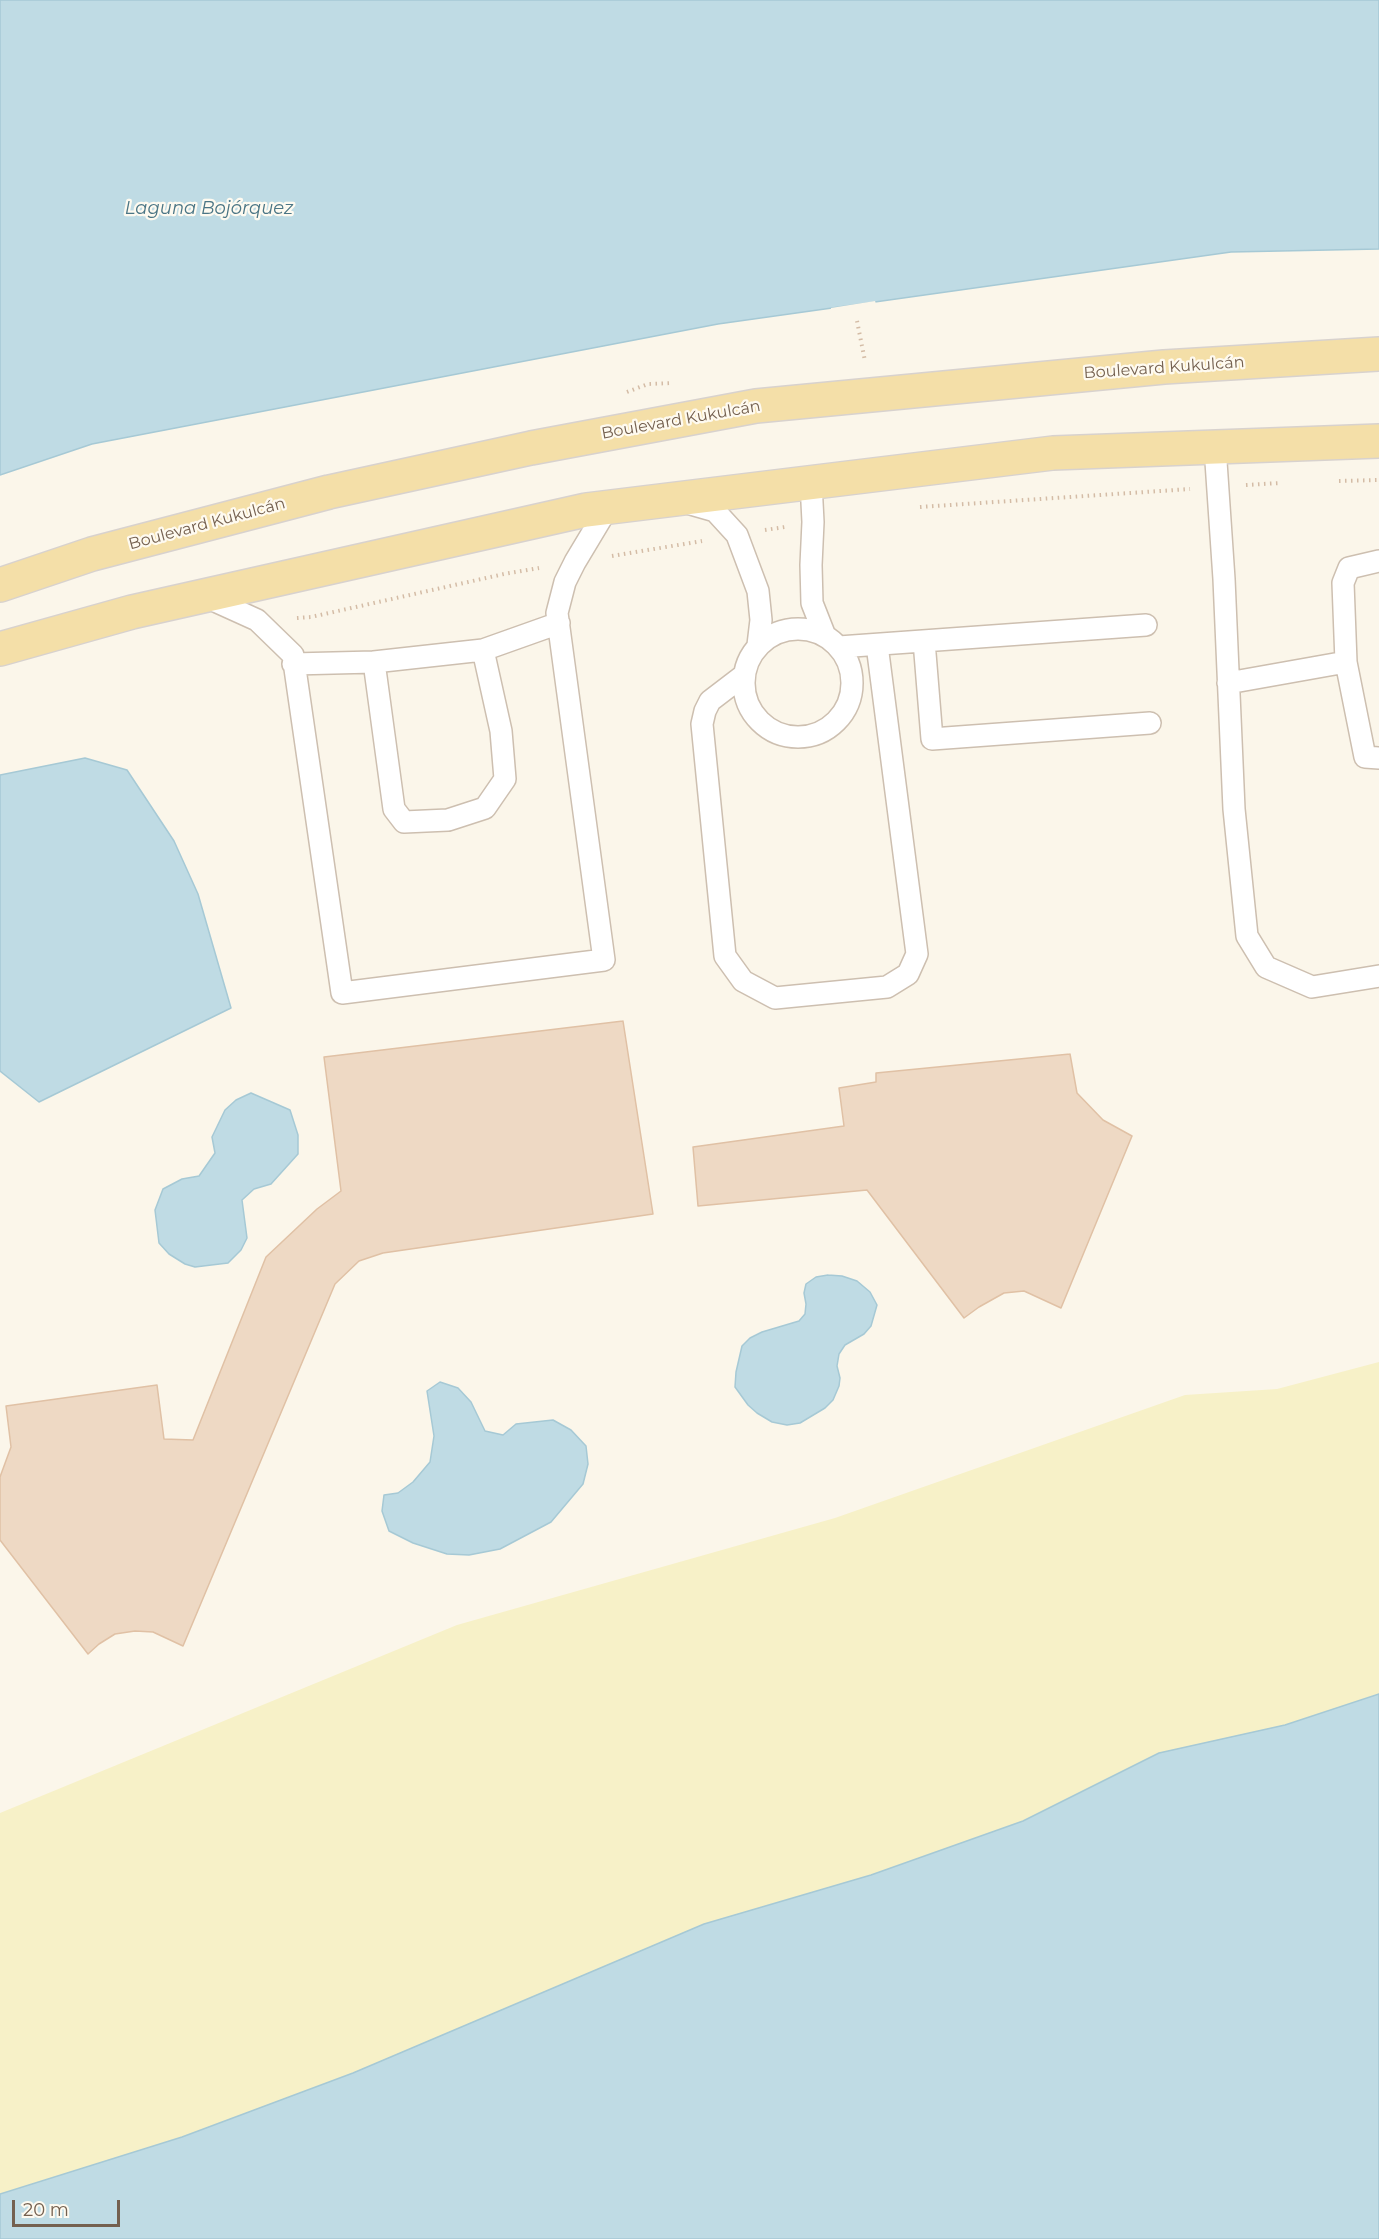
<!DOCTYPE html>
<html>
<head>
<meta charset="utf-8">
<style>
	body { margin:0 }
	#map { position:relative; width:1379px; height:2239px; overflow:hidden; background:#fbf6ea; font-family:Montserrat,sans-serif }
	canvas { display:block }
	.scale { position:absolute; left:12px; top:2200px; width:108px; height:27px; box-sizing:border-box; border:3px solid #74604f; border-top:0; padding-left:8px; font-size:18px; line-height:21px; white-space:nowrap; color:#74604f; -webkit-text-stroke:4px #fefaf0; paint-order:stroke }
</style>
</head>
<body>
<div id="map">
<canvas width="1379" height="2239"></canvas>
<div class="scale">20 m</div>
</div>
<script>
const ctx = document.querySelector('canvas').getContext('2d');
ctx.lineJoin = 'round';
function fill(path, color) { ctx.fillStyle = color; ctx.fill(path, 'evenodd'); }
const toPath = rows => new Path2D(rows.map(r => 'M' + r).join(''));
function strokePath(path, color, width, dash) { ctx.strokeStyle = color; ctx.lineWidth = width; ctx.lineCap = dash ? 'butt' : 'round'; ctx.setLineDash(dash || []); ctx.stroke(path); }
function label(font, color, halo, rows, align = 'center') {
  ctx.font = font + ' Montserrat,sans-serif'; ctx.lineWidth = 4.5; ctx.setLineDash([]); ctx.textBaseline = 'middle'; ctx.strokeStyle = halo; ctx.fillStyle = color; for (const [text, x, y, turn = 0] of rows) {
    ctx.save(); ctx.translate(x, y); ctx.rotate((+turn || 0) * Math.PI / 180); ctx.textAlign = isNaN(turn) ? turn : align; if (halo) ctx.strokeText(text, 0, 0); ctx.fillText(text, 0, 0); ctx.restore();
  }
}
const sand = toPath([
	[1379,1362,1379,1694,1285,1725,1159,1753,1023,1821,871,1875,704,1924,353,2073,182,2137,0,2194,0,1813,457,1625,835,1518,1185,1395,1277,1389]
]);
const water = toPath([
	[0,0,1379,0,1379,249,1231,252,718,324,92,444,0,475,0,0],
	[85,758,127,770,174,841,198,894,231,1008,39,1102,0,1071,0,775,85,758],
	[251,1093,290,1110,298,1135,298,1154,271,1184,254,1189,242,1200,247,1238,241,1250,228,1263,195,1267,185,1264,169,1254,159,1243,155,1210,163,1189,182,1179,199,1176,215,1153,212,1137,225,1110,236,1100,251,1093],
	[828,1275,842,1276,857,1281,870,1292,877,1305,871,1326,864,1334,845,1345,839,1354,837,1366,840,1378,839,1386,833,1400,825,1408,800,1423,787,1425,772,1422,757,1413,748,1405,735,1387,736,1372,742,1346,750,1338,762,1332,799,1321,805,1314,806,1304,804,1293,806,1284,816,1277,828,1275],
	[440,1382,458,1388,471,1402,485,1431,503,1435,516,1424,553,1420,571,1430,586,1446,588,1464,583,1484,551,1522,500,1549,469,1555,447,1554,413,1543,389,1531,382,1511,384,1495,398,1493,413,1482,430,1462,434,1436,427,1391,440,1382],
	[1379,1694,1379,2239,0,2239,0,2194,182,2137,353,2073,704,1924,871,1875,1023,1821,1159,1753,1285,1725,1379,1694]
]);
const pier = toPath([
	[875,301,876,304,831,311,831,308]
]);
const building = toPath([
	[623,1021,653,1214,383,1253,359,1261,335,1284,183,1646,153,1632,135,1631,115,1634,99,1644,88,1654,0,1540,0,1477,11,1447,6,1406,157,1385,164,1439,193,1440,266,1257,317,1209,341,1191,324,1057,623,1021],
	[1070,1054,1077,1093,1103,1120,1132,1136,1061,1308,1024,1291,1004,1293,979,1307,964,1318,867,1190,698,1206,693,1147,844,1126,839,1088,876,1082,876,1073,1070,1054]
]);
const path = toPath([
	[857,321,865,361],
	[627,392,648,384,672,383],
	[1339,481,1379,480],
	[1246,485,1280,483],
	[920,507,1190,489],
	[765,530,785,527],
	[612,556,702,541],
	[297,618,311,617,504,574,539,568]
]);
const service = toPath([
	[1215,447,1224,579,1234,809,1247,936,1266,967,1312,987,1379,976],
	[811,483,813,522,811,565,812,603,825,636],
	[687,503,715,511,737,535,758,591,761,620,758,645],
	[1379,561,1349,568,1343,583,1346,662,1365,757,1379,758],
	[204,596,257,620,293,655,342,993,604,960,557,613,565,582,575,562,608,507],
	'744 683a54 54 0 1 1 108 0a54 54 0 1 1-108 0Z',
	[924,641,932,739,1150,723],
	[839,647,1146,625],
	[374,662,394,809,404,822,448,820,485,808,505,779,501,731,483,650],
	[293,664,374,662,483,650,559,623],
	[744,675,710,701,705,711,702,724,725,956,743,981,775,998,887,987,908,974,917,954,877,645],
	[1228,683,1346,662]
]);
const primary = toPath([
	[0,585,92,554,329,492,531,448,756,406,1164,367,1379,354],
	[0,649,132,612,586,510,1053,453,1379,441]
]);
const streetNames = [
	["Boulevard Kukulcán",1164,368,-4],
	["Boulevard Kukulcán",681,420,-10],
	["Boulevard Kukulcán",207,524,-15]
];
const waterNames = [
	["Laguna Bojórquez",209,209]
];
fill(sand, '#f7f1c8');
fill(water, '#bfdbe4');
strokePath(water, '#a6c9d5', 1.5);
fill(pier, '#fbf6ea');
fill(building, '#eed9c4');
strokePath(building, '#e0c1a5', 1.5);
strokePath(service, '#cdbfb0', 24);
strokePath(primary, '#d8d2ce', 36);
strokePath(path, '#d4bca6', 4, [1.5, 4.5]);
strokePath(service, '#fff', 21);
strokePath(primary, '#f4dfa8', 33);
label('16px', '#74604f', '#fefaf0', streetNames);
label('italic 18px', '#4a7585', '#fefaf0', waterNames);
</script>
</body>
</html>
